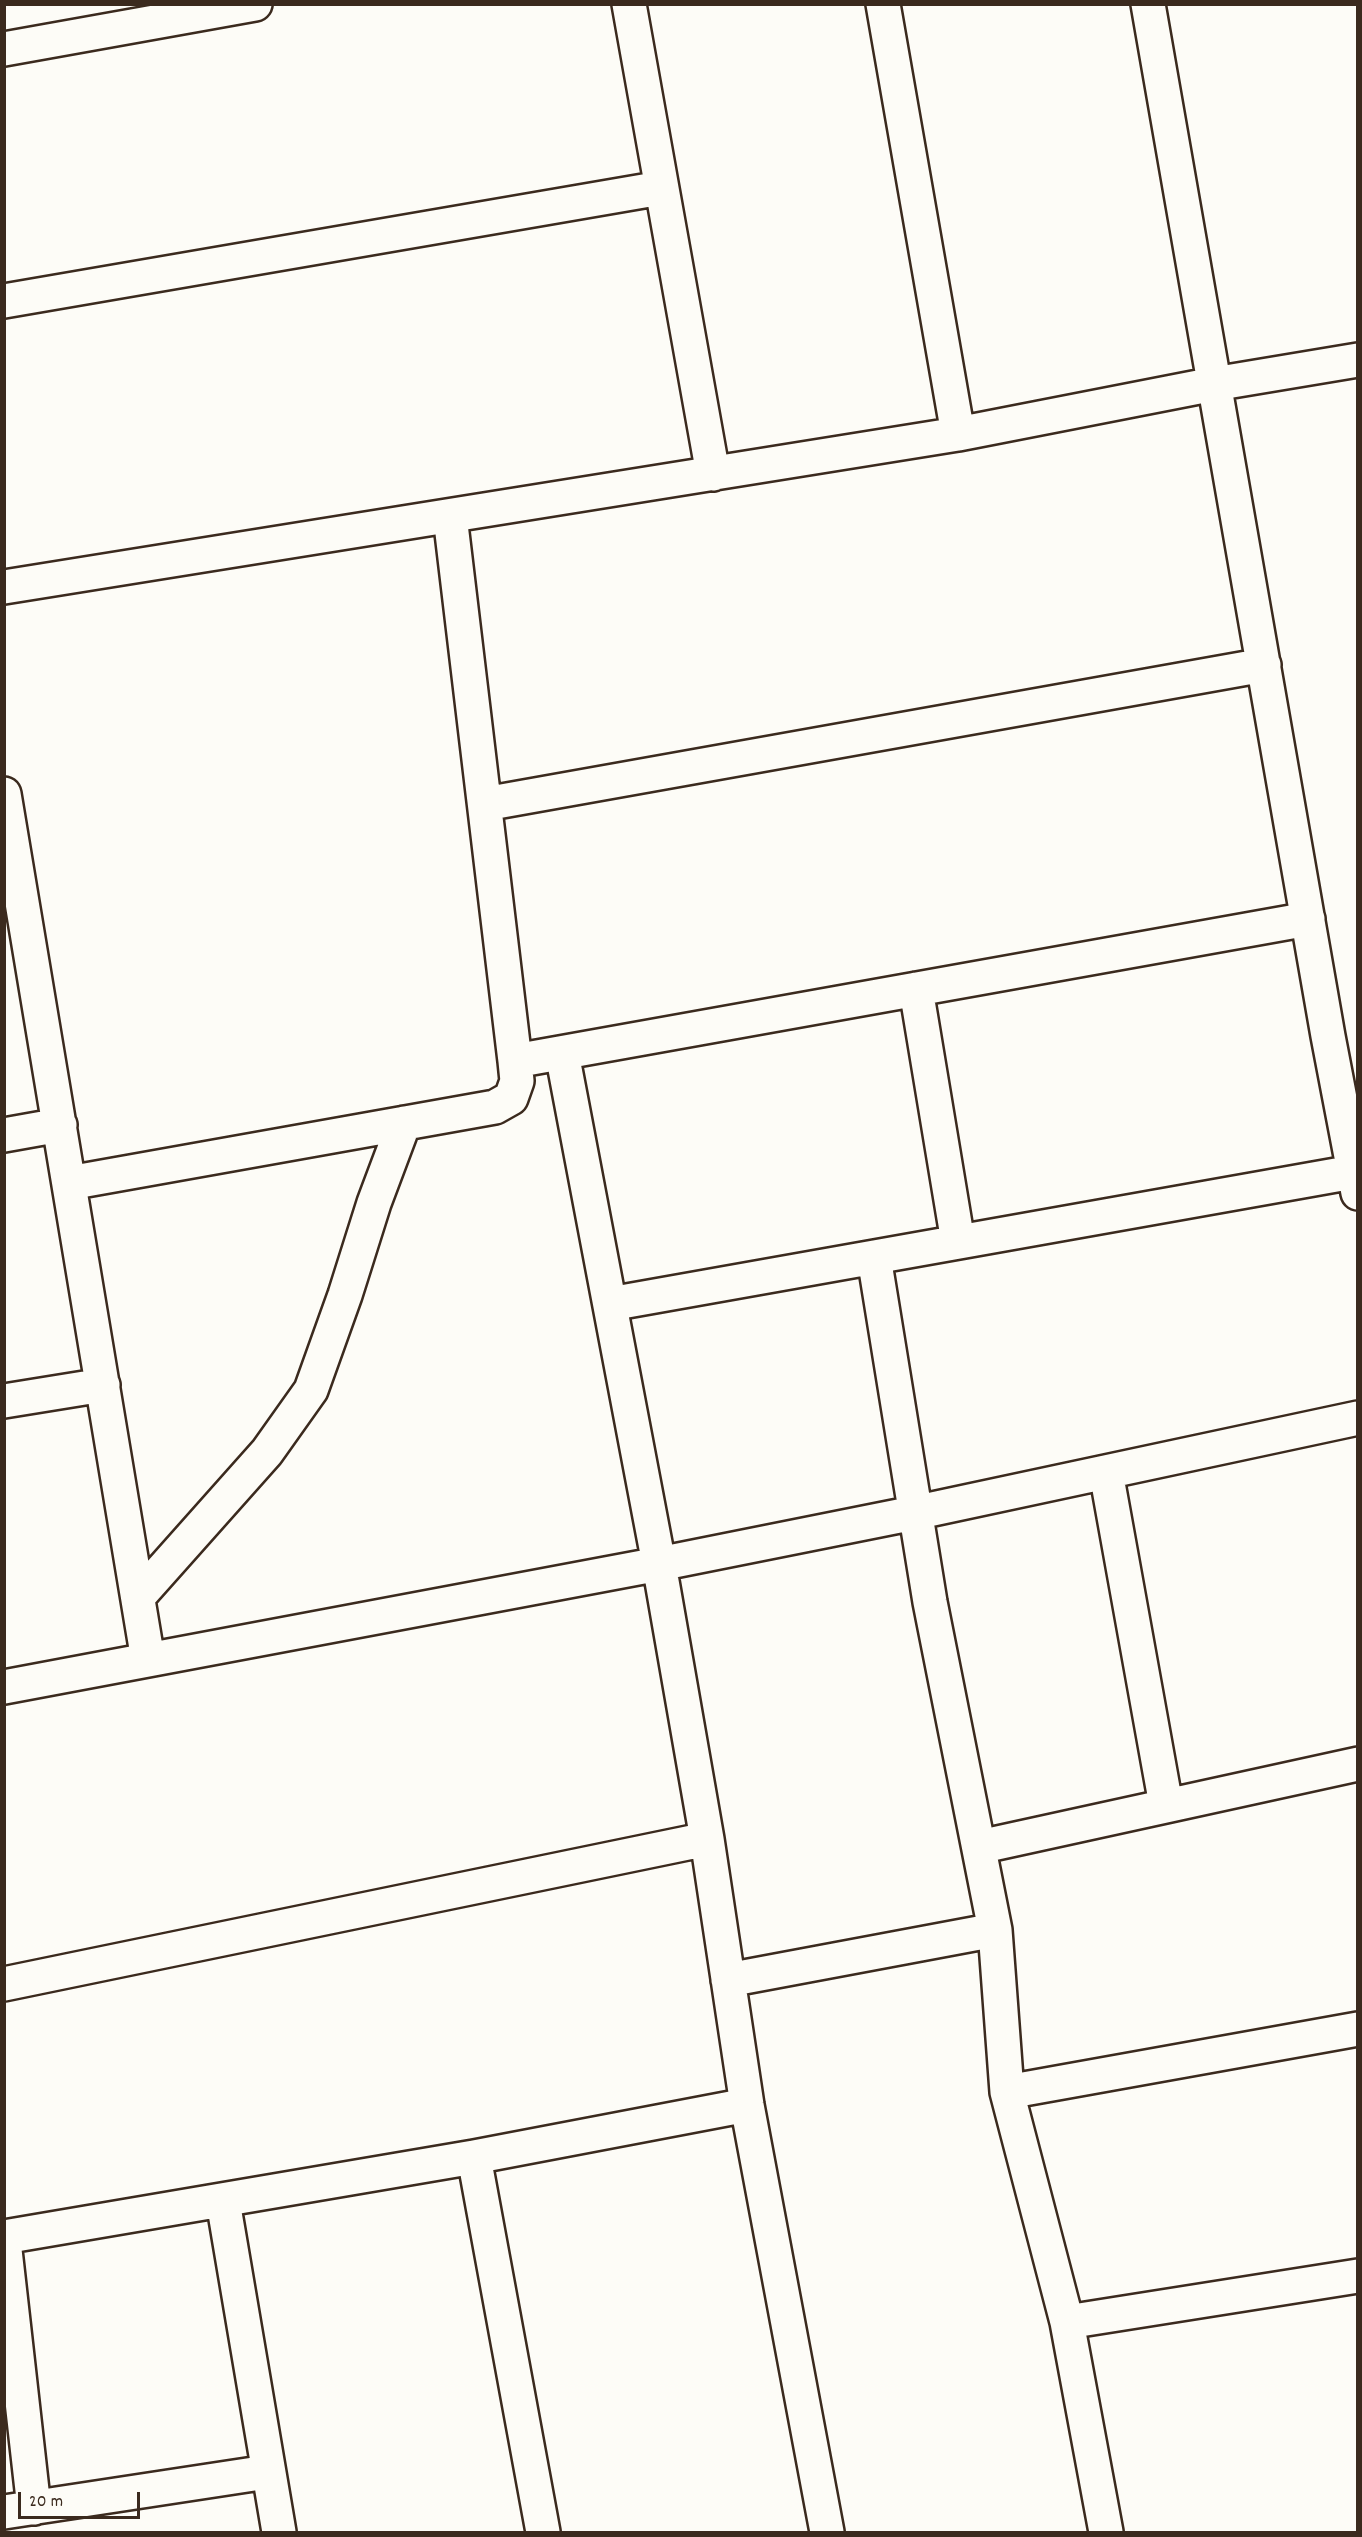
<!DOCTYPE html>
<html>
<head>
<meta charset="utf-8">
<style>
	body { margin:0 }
	#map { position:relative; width:1362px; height:2537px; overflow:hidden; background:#fdfcf7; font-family:Dekko,sans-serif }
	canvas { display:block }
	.frame { position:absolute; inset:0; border:6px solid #3b2a1e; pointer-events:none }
	.scale { position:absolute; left:18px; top:2492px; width:122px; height:27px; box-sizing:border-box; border:3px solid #3b2a1e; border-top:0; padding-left:8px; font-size:18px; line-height:21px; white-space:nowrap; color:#3b2a1e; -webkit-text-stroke:4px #fdfcf7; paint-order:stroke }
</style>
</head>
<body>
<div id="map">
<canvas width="1362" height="2537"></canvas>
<div class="frame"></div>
<div class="scale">20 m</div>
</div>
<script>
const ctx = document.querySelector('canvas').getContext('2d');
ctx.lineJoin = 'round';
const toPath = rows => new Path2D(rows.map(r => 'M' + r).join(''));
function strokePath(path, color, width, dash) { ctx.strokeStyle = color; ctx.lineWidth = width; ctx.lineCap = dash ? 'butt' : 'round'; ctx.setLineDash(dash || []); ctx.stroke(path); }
const minor = toPath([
	[629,4,713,474],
	[883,4,958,434],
	[1148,4,1328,1036,1358,1193],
	[4,49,255,4],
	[4,301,661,188],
	[4,587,958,434,1214,384,1358,360],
	[4,794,148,1660],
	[485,804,1264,665],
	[916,989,958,1242],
	[562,1053,659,1564,707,1839,747,2105,827,2532],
	[515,1061,1308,919],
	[4,1135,60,1125],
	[69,1183,495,1107,511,1098,517,1081,515,1061,450,516],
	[874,1257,930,1602,995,1930,1007,2092,1067,2322,1106,2532],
	[610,1304,1353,1172],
	[4,1401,103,1385],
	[1106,1472,1166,1805],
	[138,1597,267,1452,311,1390,345,1295,374,1203,404,1123],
	[4,1687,659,1564,914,1513,1358,1418],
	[979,1847,1358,1764],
	[728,1980,995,1930],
	[4,1984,707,1839],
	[1007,2092,1358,2029],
	[474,2157,543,2532],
	[223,2201,279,2532],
	[4,2237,474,2157,747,2105],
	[4,2241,34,2508],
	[1067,2322,1358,2276],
	[4,2512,267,2472]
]);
strokePath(minor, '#3b2a1e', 38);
strokePath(minor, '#fdfcf7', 33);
</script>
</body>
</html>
